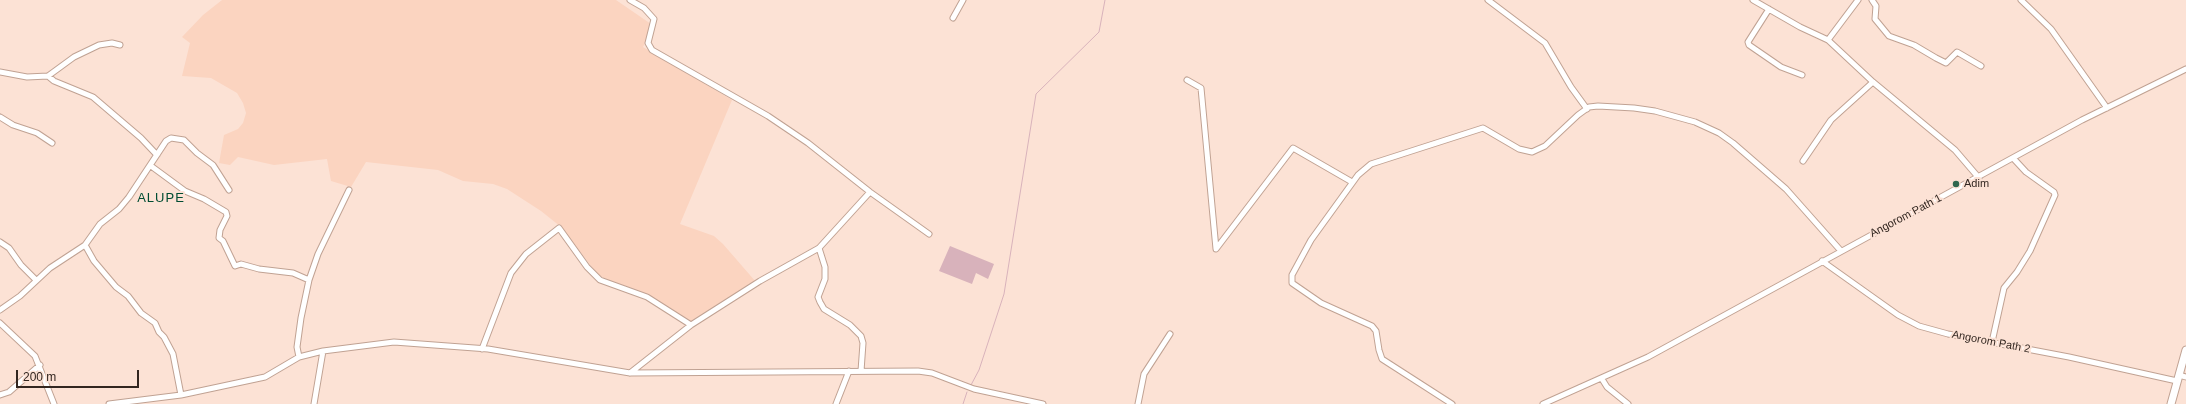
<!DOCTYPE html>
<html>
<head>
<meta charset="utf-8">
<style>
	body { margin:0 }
	#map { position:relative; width:2186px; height:404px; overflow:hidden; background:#fce2d5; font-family:Helvetica,sans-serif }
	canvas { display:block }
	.scale { position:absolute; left:16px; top:370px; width:123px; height:18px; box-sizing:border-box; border:2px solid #322620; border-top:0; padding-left:5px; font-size:12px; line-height:14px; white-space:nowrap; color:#322620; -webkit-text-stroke:3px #fce2d5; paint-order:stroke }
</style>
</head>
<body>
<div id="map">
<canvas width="2186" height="404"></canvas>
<div class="scale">200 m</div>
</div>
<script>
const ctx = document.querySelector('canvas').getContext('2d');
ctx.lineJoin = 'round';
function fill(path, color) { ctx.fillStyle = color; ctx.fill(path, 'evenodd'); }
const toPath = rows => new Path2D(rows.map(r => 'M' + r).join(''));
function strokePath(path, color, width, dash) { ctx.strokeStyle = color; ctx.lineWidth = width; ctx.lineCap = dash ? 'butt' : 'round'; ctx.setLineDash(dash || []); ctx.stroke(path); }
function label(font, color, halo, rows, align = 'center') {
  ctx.font = font + ' Helvetica,sans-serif'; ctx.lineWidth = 4; ctx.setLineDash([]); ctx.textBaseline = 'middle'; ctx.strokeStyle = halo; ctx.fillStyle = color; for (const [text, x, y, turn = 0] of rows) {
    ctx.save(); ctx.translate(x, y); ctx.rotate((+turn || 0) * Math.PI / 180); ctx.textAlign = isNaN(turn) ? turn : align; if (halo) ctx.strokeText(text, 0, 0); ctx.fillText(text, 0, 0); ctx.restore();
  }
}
const built = toPath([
	[222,0,616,0,651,24,647,39,643,47,732,100,680,224,714,236,723,244,756,282,691,324,646,294,617,284,598,275,561,227,541,211,507,189,493,184,463,181,438,170,366,162,351,187,331,181,327,159,274,165,238,157,230,165,219,163,224,135,238,129,243,123,246,113,243,103,237,93,211,78,182,76,190,43,182,37,203,15]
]);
const water = toPath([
	[950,246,994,264,988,279,976,273,972,284,939,271]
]);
const stream = toPath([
	[971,385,979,370,1004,294,1036,94,1099,32,1105,0],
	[963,404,967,392]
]);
const minor = toPath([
	[630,0,644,8,654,19,648,43,652,50,768,116,808,143,870,192,929,234],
	[1488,0,1545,43,1571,87,1587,109],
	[1753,0,1800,27,1828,40],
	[1858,0,1828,40,1873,82,1955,150,1979,178],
	[1872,0,1876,6,1875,19,1889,36,1914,45,1936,58,1946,63,1957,52,1981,66],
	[2021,0,2051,29,2107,108],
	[1769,9,1748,42,1749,45,1781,67,1802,75],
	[953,18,963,0],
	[0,72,27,77,48,76,74,57,99,45,112,43,120,45],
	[48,76,54,81,93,97,141,138,157,155],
	[1187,80,1201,88,1216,249,1293,148,1352,182],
	[0,117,13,125,37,133,52,143],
	[1803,161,1831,120,1873,82],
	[151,166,185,191,204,199,226,212,227,216,220,230,219,238,223,241,235,266,241,264,259,269,293,273,309,280],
	[0,242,9,248,21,265,36,280],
	[85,245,94,261,116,287,128,296,141,313,155,323,159,332,164,337,173,354,181,395],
	[819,248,825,267,825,279,818,297,820,302,824,309,850,325,861,336,863,343,861,371],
	[1822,261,1898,315,1919,326,1948,334,2069,357,2177,381],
	[0,310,20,296,50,268,85,245,100,224,119,209,129,197,166,141,171,138,184,140,197,153,213,165,229,190],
	[0,323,35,356,54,404],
	[1992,342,2004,288,2017,272,2030,251,2055,195,2054,192,2026,172,2013,158],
	[482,349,511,273,526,254,559,228,587,267,600,280,647,297,691,325],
	[299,357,297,347,301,318,309,280,318,254,349,190],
	[630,373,691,325,760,281,819,248,870,192],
	[2179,375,2186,377],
	[1602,379,1607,387,1628,404],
	[0,395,9,392,40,365],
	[109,404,181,395,265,377,299,357,323,351,394,342,488,349,630,373,918,371,932,373,974,389,1043,404],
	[314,404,323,351],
	[836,404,849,371],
	[1138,404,1144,374,1170,334],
	[1452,404,1382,359,1379,350,1376,331,1372,326,1321,303,1292,283,1292,275,1311,240,1358,175,1371,164,1483,128,1519,149,1532,152,1545,146,1578,115,1589,107,1598,106,1634,108,1655,111,1695,122,1719,133,1733,143,1786,189,1841,251],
	[1543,404,1648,357,2082,120,2186,69]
]);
const highway = toPath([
	[2171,404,2186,350]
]);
const markers = [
	[1956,184,4,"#2f674e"]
];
const poiNames = [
	["Adim",1964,184]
];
const streetNames = [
	["Angorom Path 1",1906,216,-28],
	["Angorom Path 2",1991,342,11]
];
const quarterNames = [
	["ALUPE",161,198]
];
fill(built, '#fbd4c0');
fill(water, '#d8b2bb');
strokePath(stream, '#d8b2bb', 1);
strokePath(minor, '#c0a293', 7);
strokePath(highway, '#c0a293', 9);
strokePath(minor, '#fff', 5);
strokePath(highway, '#fff', 7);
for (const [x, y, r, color] of markers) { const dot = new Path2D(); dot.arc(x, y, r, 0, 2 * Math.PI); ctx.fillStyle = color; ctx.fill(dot); strokePath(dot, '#fce2d5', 1.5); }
label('11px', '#322620', '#fce2d5', poiNames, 'left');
label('11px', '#322620', '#fce2d5', streetNames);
ctx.letterSpacing = '1px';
label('13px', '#004c32', '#fce2d5', quarterNames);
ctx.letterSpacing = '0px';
</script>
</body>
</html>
